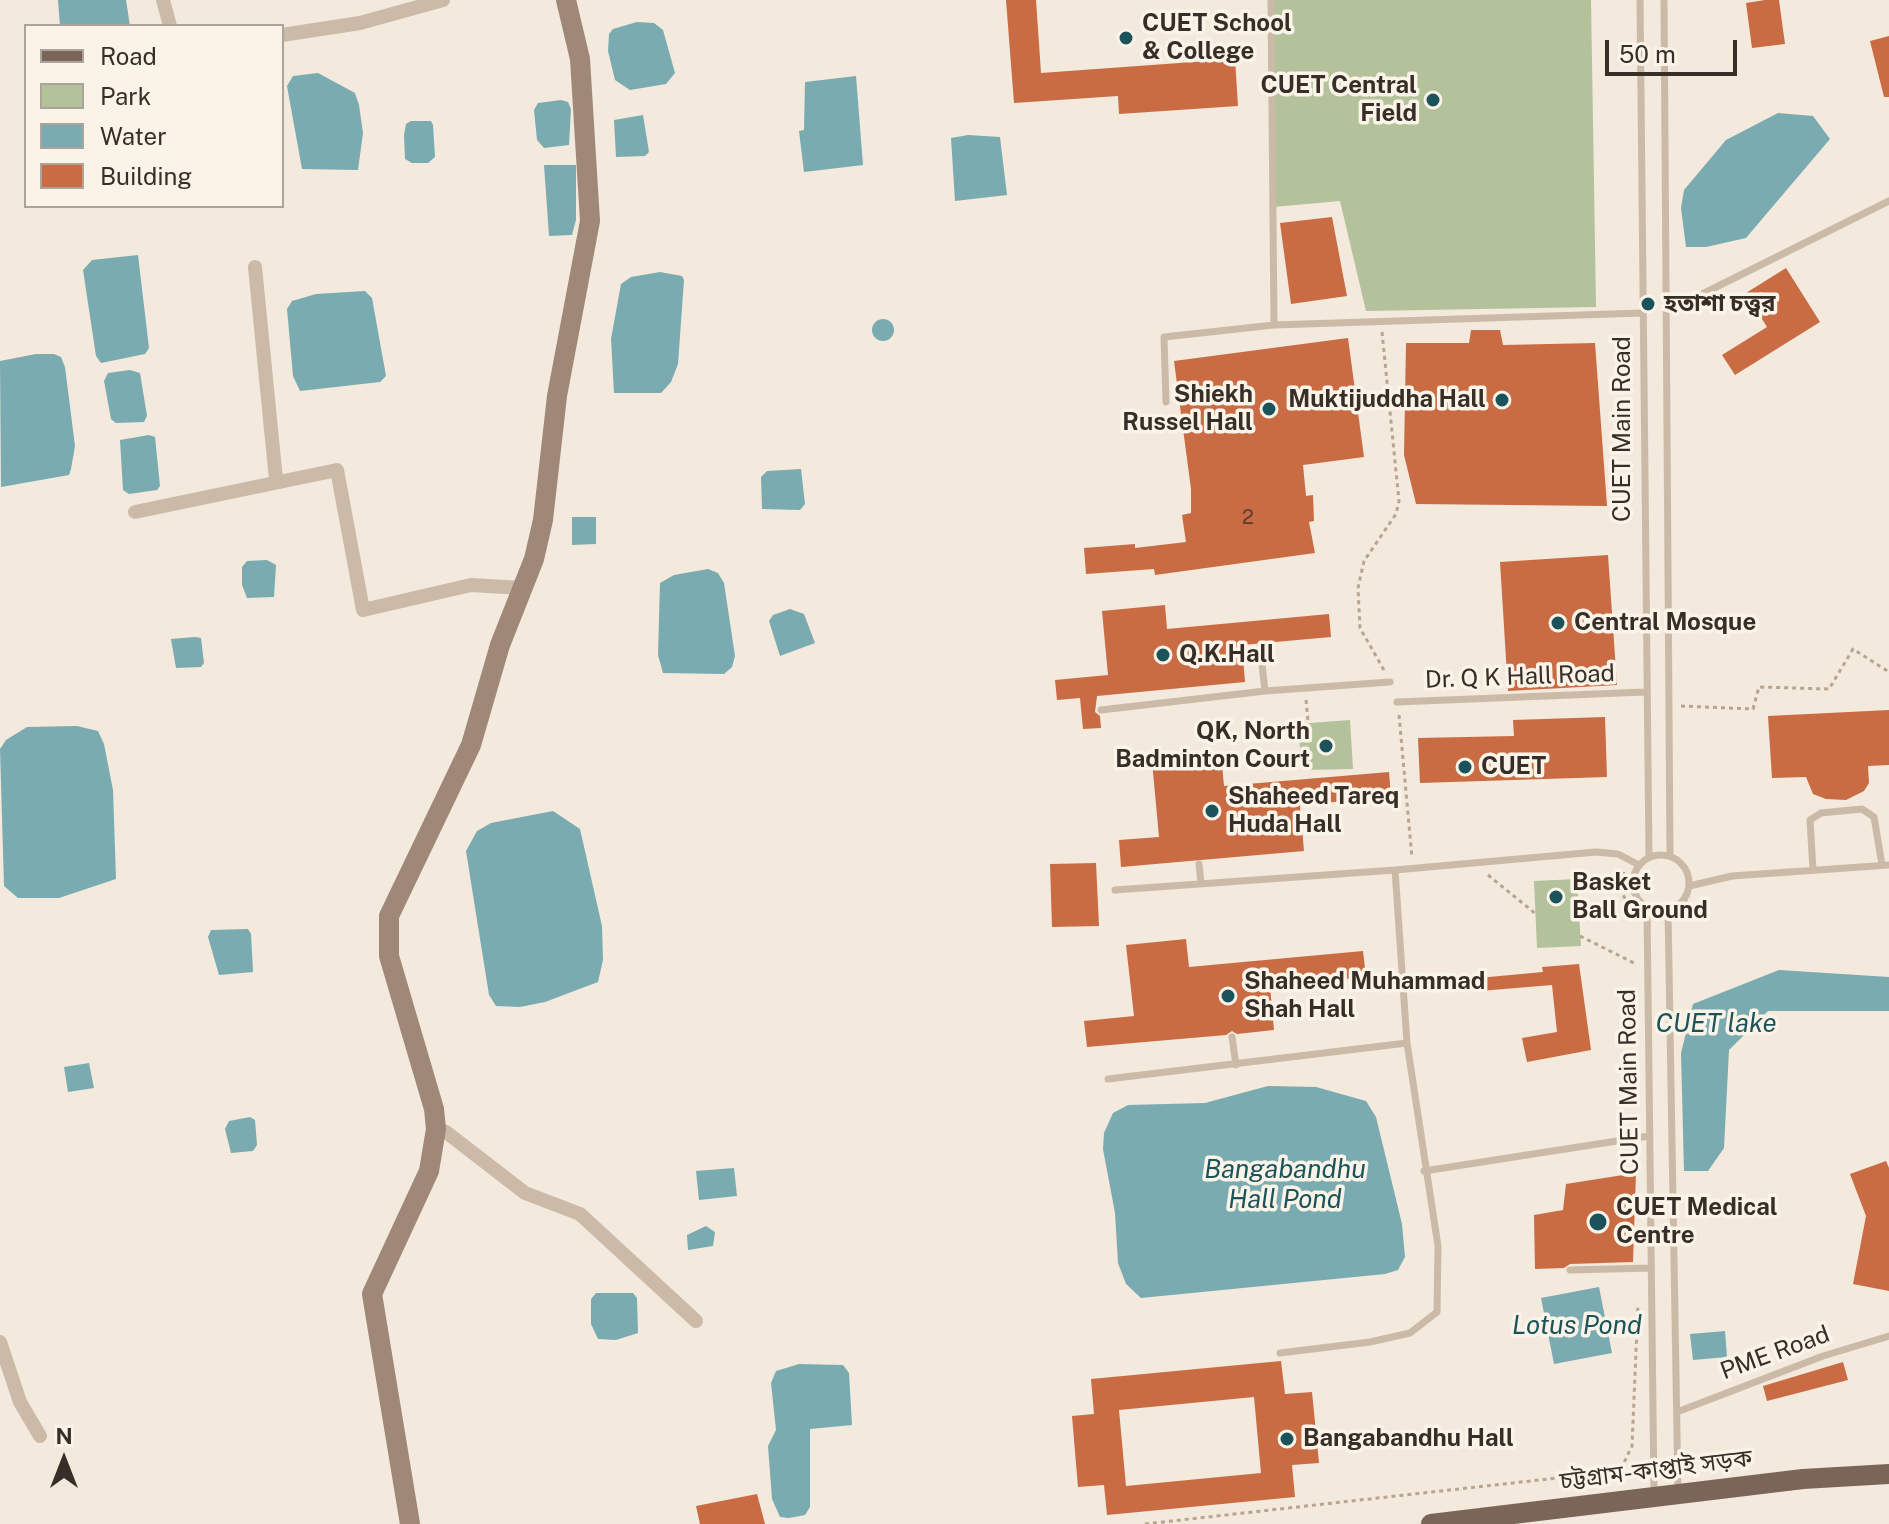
<!DOCTYPE html>
<html>
<head>
<meta charset="utf-8">
<style>
	body { margin:0 }
	#map { position:relative; width:1889px; height:1524px; overflow:hidden; background:#f3e9dc; font-family:"Public Sans",sans-serif }
	canvas { display:block }
	.legend { position:absolute; left:24px; top:24px; width:260px; height:184px; box-sizing:border-box; background:#faf3e8; border:2px solid #aca49b; margin:0; padding:10px 14px; list-style:none; font-size:24px; color:#372e28 }
	.legend li { display:flex; align-items:center; gap:16px; height:40px }
	.legend b { width:40px; border:2px solid #aca49b }
	.north { position:absolute; left:24px; top:1420px; width:80px; height:80px; -webkit-text-stroke:6px #faf3e8; paint-order:stroke; rotate:0deg; font-size:22px; font-weight:700; line-height:32px; text-align:center; color:#372e28 }
	.north::after { content:''; display:block; margin:auto; width:28px; height:36px; background:#372e28; clip-path:polygon(50% 0,100% 100%,50% 72%,0 100%) }
	.scale { position:absolute; left:1605px; top:40px; width:132px; height:36px; box-sizing:border-box; border:4px solid #372e28; border-top:0; padding-left:10px; font-size:24px; line-height:28px; white-space:nowrap; color:#372e28; -webkit-text-stroke:6px #faf3e8; paint-order:stroke }
</style>
</head>
<body>
<div id="map">
<canvas width="1889" height="1524"></canvas>
<ul class="legend">
<li><b style="height:10px;background:#7a6558"></b>Road</li>
<li><b style="height:22px;background:#b3c29b"></b>Park</li>
<li><b style="height:22px;background:#7aabb0"></b>Water</li>
<li><b style="height:22px;background:#c96b43"></b>Building</li>
</ul>
<div class="north">N</div>
<div class="scale">50 m</div>
</div>
<script>
const ctx = document.querySelector('canvas').getContext('2d');
ctx.lineJoin = 'round';
function fill(path, color) { ctx.fillStyle = color; ctx.fill(path, 'evenodd'); }
const toPath = rows => new Path2D(rows.map(r => 'M' + r).join(''));
function strokePath(path, color, width, dash) { ctx.strokeStyle = color; ctx.lineWidth = width; ctx.lineCap = dash ? 'butt' : 'round'; ctx.setLineDash(dash || []); ctx.stroke(path); }
function label(font, color, halo, rows, align = 'center') {
  ctx.font = font + ' "Public Sans","Noto Sans Bengali",sans-serif'; ctx.lineWidth = 7; ctx.setLineDash([]); ctx.textBaseline = 'middle'; ctx.strokeStyle = halo; ctx.fillStyle = color; for (const [text, x, y, turn = 0] of rows) {
    ctx.save(); ctx.translate(x, y); ctx.rotate((+turn || 0) * Math.PI / 180); ctx.textAlign = isNaN(turn) ? turn : align; if (halo) ctx.strokeText(text, 0, 0); ctx.fillText(text, 0, 0); ctx.restore();
  }
}
const green = toPath([
	[1273,0,1591,0,1596,307,1366,311,1340,201,1273,207],
	[1350,720,1353,769,1303,770,1297,724],
	[1577,879,1581,946,1537,948,1534,881]
]);
const water = toPath([
	[58,0,126,0,130,26,60,26],
	[637,22,654,23,663,30,675,73,666,84,630,90,615,80,608,51,609,34,613,29],
	[318,73,355,93,359,105,363,133,358,170,302,169,287,86,293,76],
	[856,76,863,165,804,172,799,131,804,130,805,82],
	[561,100,568,102,571,109,569,145,544,148,537,140,534,110,538,103],
	[1778,113,1813,116,1830,139,1746,238,1706,247,1686,247,1681,208,1684,190,1726,140],
	[643,115,649,152,645,156,616,157,614,120],
	[411,121,431,121,433,125,435,157,428,163,412,163,405,159,404,135,406,124],
	[968,135,1000,137,1007,195,955,201,951,138],
	[544,165,576,165,576,220,572,235,549,236],
	[138,255,149,348,145,354,101,363,96,356,83,270,92,260],
	[660,272,682,276,684,280,678,364,671,382,661,393,614,393,611,339,621,284,631,277],
	[365,291,372,298,386,376,380,382,300,391,293,376,287,309,292,301,316,294],
	'872 330a11 11 0 1 1 22 0a11 11 0 1 1-22 0Z',
	[36,354,54,354,61,357,65,367,75,446,71,469,69,475,1,487,0,361],
	[130,370,140,373,147,416,144,422,116,423,111,419,104,381,108,373],
	[149,435,155,437,160,486,157,490,129,494,123,490,120,440],
	[801,469,805,504,800,510,762,509,761,477,767,471],
	[572,517,596,517,596,544,572,545],
	[247,561,267,560,276,565,274,597,247,598,242,585,242,567],
	[708,569,718,573,724,583,735,656,732,667,724,674,663,673,658,655,660,583,674,575],
	[790,609,804,614,815,643,780,656,769,621,773,615],
	[195,637,201,638,204,663,201,667,176,668,171,639],
	[77,726,98,731,104,744,113,790,116,879,59,898,18,898,4,886,0,749,6,740,27,727],
	[553,811,580,829,602,926,603,960,598,982,545,1002,520,1007,496,1006,489,995,466,851,477,831,491,823],
	[248,929,251,934,253,972,219,975,208,937,211,930],
	[1779,970,1889,977,1889,1011,1768,1011,1729,1050,1724,1148,1708,1171,1684,1171,1681,1053,1693,1004],
	[89,1063,94,1088,68,1092,64,1067],
	[1268,1086,1316,1087,1366,1101,1376,1117,1402,1224,1405,1257,1398,1270,1385,1274,1141,1298,1126,1284,1118,1263,1115,1213,1103,1149,1104,1133,1113,1113,1128,1105,1205,1103],
	[250,1117,255,1120,257,1145,253,1151,231,1153,225,1129,229,1121],
	[734,1168,737,1196,699,1200,696,1171],
	[706,1226,715,1232,713,1246,688,1250,687,1235],
	[1599,1287,1612,1353,1554,1364,1541,1298],
	[596,1293,633,1293,637,1298,638,1333,616,1340,598,1339,591,1324,591,1299],
	[1725,1331,1727,1357,1693,1360,1690,1334],
	[799,1364,843,1365,849,1373,852,1425,810,1429,810,1507,805,1515,789,1518,780,1517,772,1499,768,1446,776,1430,771,1383,776,1371]
]);
const building = toPath([
	[1006,0,1036,0,1041,73,1235,59,1238,106,1119,114,1118,96,1014,103],
	[1765,0,1779,0,1785,44,1752,48,1746,3],
	[1889,36,1889,97,1884,97,1870,41],
	[1332,217,1347,296,1291,304,1280,223],
	[1786,268,1820,322,1735,375,1722,355,1767,327,1746,293],
	[1471,330,1500,330,1503,345,1595,343,1607,506,1416,504,1404,455,1406,343,1469,343],
	[1348,338,1364,457,1303,465,1306,496,1313,495,1314,521,1309,522,1315,553,1155,575,1154,569,1086,574,1084,548,1135,544,1135,548,1186,542,1182,515,1191,513,1191,489,1174,361],
	[1608,555,1617,685,1508,691,1500,562],
	[1165,605,1167,629,1329,614,1331,637,1242,645,1245,682,1097,696,1095,712,1100,716,1101,728,1083,729,1080,698,1057,700,1055,680,1108,675,1102,611],
	[1889,710,1889,765,1868,766,1869,783,1864,791,1846,800,1826,799,1813,794,1806,777,1772,778,1768,716],
	[1605,717,1607,777,1420,783,1418,738,1514,736,1513,720],
	[1221,755,1224,786,1389,772,1391,797,1300,805,1304,851,1121,867,1119,840,1159,837,1152,761],
	[1096,863,1099,926,1052,927,1050,864],
	[1186,939,1189,967,1363,951,1366,977,1270,986,1274,1030,1237,1034,1232,1031,1226,1035,1087,1047,1084,1021,1134,1016,1126,945],
	[1579,964,1591,1050,1527,1062,1522,1038,1557,1032,1552,985,1480,991,1478,978,1543,972,1542,967],
	[1886,1161,1889,1168,1889,1291,1853,1284,1866,1216,1850,1174],
	[1636,1173,1633,1262,1570,1264,1564,1268,1535,1269,1534,1215,1563,1210,1566,1184],
	[1281,1361,1285,1394,1312,1392,1319,1463,1292,1465,1295,1497,1107,1515,1104,1485,1078,1487,1072,1416,1094,1414,1091,1379],
	[1254,1397,1261,1473,1126,1486,1119,1410],
	[1843,1362,1848,1380,1767,1401,1763,1386],
	[757,1494,765,1524,700,1524,696,1506]
]);
const path = toPath([
	[1382,332,1399,501,1396,514,1364,561,1358,588,1360,628,1384,670],
	[1306,700,1308,721],
	[1681,706,1753,709,1759,687,1829,689,1853,649,1889,672],
	[1399,715,1412,858],
	[1624,872,1621,891,1633,913],
	[1488,875,1536,914],
	[1679,909,1690,897],
	[1580,936,1634,963],
	[1145,1524,1620,1471,1632,1446,1638,1304]
]);
const service = toPath([
	[1271,0,1274,325,1642,313],
	[1640,0,1649,857],
	[1664,0,1670,856],
	[1668,311,1889,201],
	[1166,402,1164,337,1274,325],
	[1260,647,1265,691],
	[1397,702,1645,692],
	[1101,710,1265,691,1390,682],
	'1633 883a28 28 0 1 1 56 0a28 28 0 1 1-56 0Z',
	[1199,864,1201,883],
	[1813,870,1810,820,1821,813,1862,809,1874,817,1882,865],
	[1689,886,1732,876,1889,865],
	[1115,890,1395,870],
	[1647,907,1654,1494],
	[1668,910,1678,1492],
	[1232,1037,1236,1065],
	[1108,1079,1407,1043],
	[1424,1171,1649,1136],
	[1570,1270,1651,1268],
	[1280,1353,1370,1342,1410,1333,1437,1312,1438,1246,1407,1043,1395,870,1596,852,1618,854,1639,865],
	[1677,1412,1823,1356,1889,1336]
]);
const minor = toPath([
	[163,0,170,26],
	[282,35,360,23,443,0],
	[255,267,276,480],
	[135,512,337,470,363,610,471,585,523,588],
	[436,1129,446,1132,525,1193,580,1214,696,1321],
	[0,1342,20,1402,40,1436]
]);
const secondary = toPath([
	[410,1524,372,1294,429,1171,436,1129,434,1109,389,956,389,916,471,745,500,645,534,559,543,520,557,396,590,221,580,59,566,0]
]);
const primary = toPath([
	[1431,1524,1803,1479,1889,1474]
]);
const markers = [
	[1126,38,8,"#1c525a"],
	[1433,100,8,"#1c525a"],
	[1648,304,8,"#1c525a"],
	[1502,400,8,"#1c525a"],
	[1269,409,8,"#1c525a"],
	[1558,623,8,"#1c525a"],
	[1163,655,8,"#1c525a"],
	[1326,746,8,"#1c525a"],
	[1465,767,8,"#1c525a"],
	[1212,811,8,"#1c525a"],
	[1556,897,8,"#1c525a"],
	[1228,996,8,"#1c525a"],
	[1598,1222,10,"#1c525a"],
	[1287,1439,8,"#1c525a"]
];
const numberNames = [
	["2",1248,518]
];
const poiNames = [
	["CUET School",1142,24],
	["& College",1142,52],
	["CUET Central",1417,86,"right"],
	["Field",1417,114,"right"],
	["হতাশা চত্ত্বর",1664,304],
	["Shiekh",1253,395,"right"],
	["Russel Hall",1253,423,"right"],
	["Muktijuddha Hall",1486,400,"right"],
	["Central Mosque",1574,623],
	["Q.K.Hall",1179,655],
	["QK, North",1310,732,"right"],
	["Badminton Court",1310,760,"right"],
	["CUET",1481,767],
	["Shaheed Tareq",1228,797],
	["Huda Hall",1228,825],
	["Basket",1572,883],
	["Ball Ground",1572,911],
	["Shaheed Muhammad",1244,982],
	["Shah Hall",1244,1010],
	["CUET Medical",1616,1208],
	["Centre",1616,1236],
	["Bangabandhu Hall",1303,1439]
];
const streetNames = [
	["CUET Main Road",1623,429,-90],
	["Dr. Q K Hall Road",1520,677,-2],
	["CUET Main Road",1629,1082,-91],
	["PME Road",1775,1353,-20],
	["চট্টগ্রাম-কাপ্তাই সড়ক",1656,1470,-7]
];
const waterNames = [
	["CUET lake",1716,1024],
	["Bangabandhu",1285,1170],
	["Hall Pond",1285,1200],
	["Lotus Pond",1577,1326]
];
fill(green, '#b3c29b');
fill(water, '#7aabb0');
fill(building, '#c96b43');
strokePath(path, '#b7a491', 3, [4, 4]);
strokePath(service, '#cbbaa7', 7);
strokePath(minor, '#cbbaa7', 14);
strokePath(secondary, '#9f8878', 20);
strokePath(primary, '#7a6558', 20);
for (const [x, y, r, color] of markers) { const dot = new Path2D(); dot.arc(x, y, r, 0, 2 * Math.PI); ctx.fillStyle = color; ctx.fill(dot); strokePath(dot, '#faf3e8', 3); }
label('20px', '#5c3d2f', null, numberNames);
label('bold 24px', '#372e28', '#faf3e8', poiNames, 'left');
label('24px', '#372e28', '#faf3e8', streetNames);
label('italic 26px', '#1c525a', '#faf3e8', waterNames);
</script>
</body>
</html>
